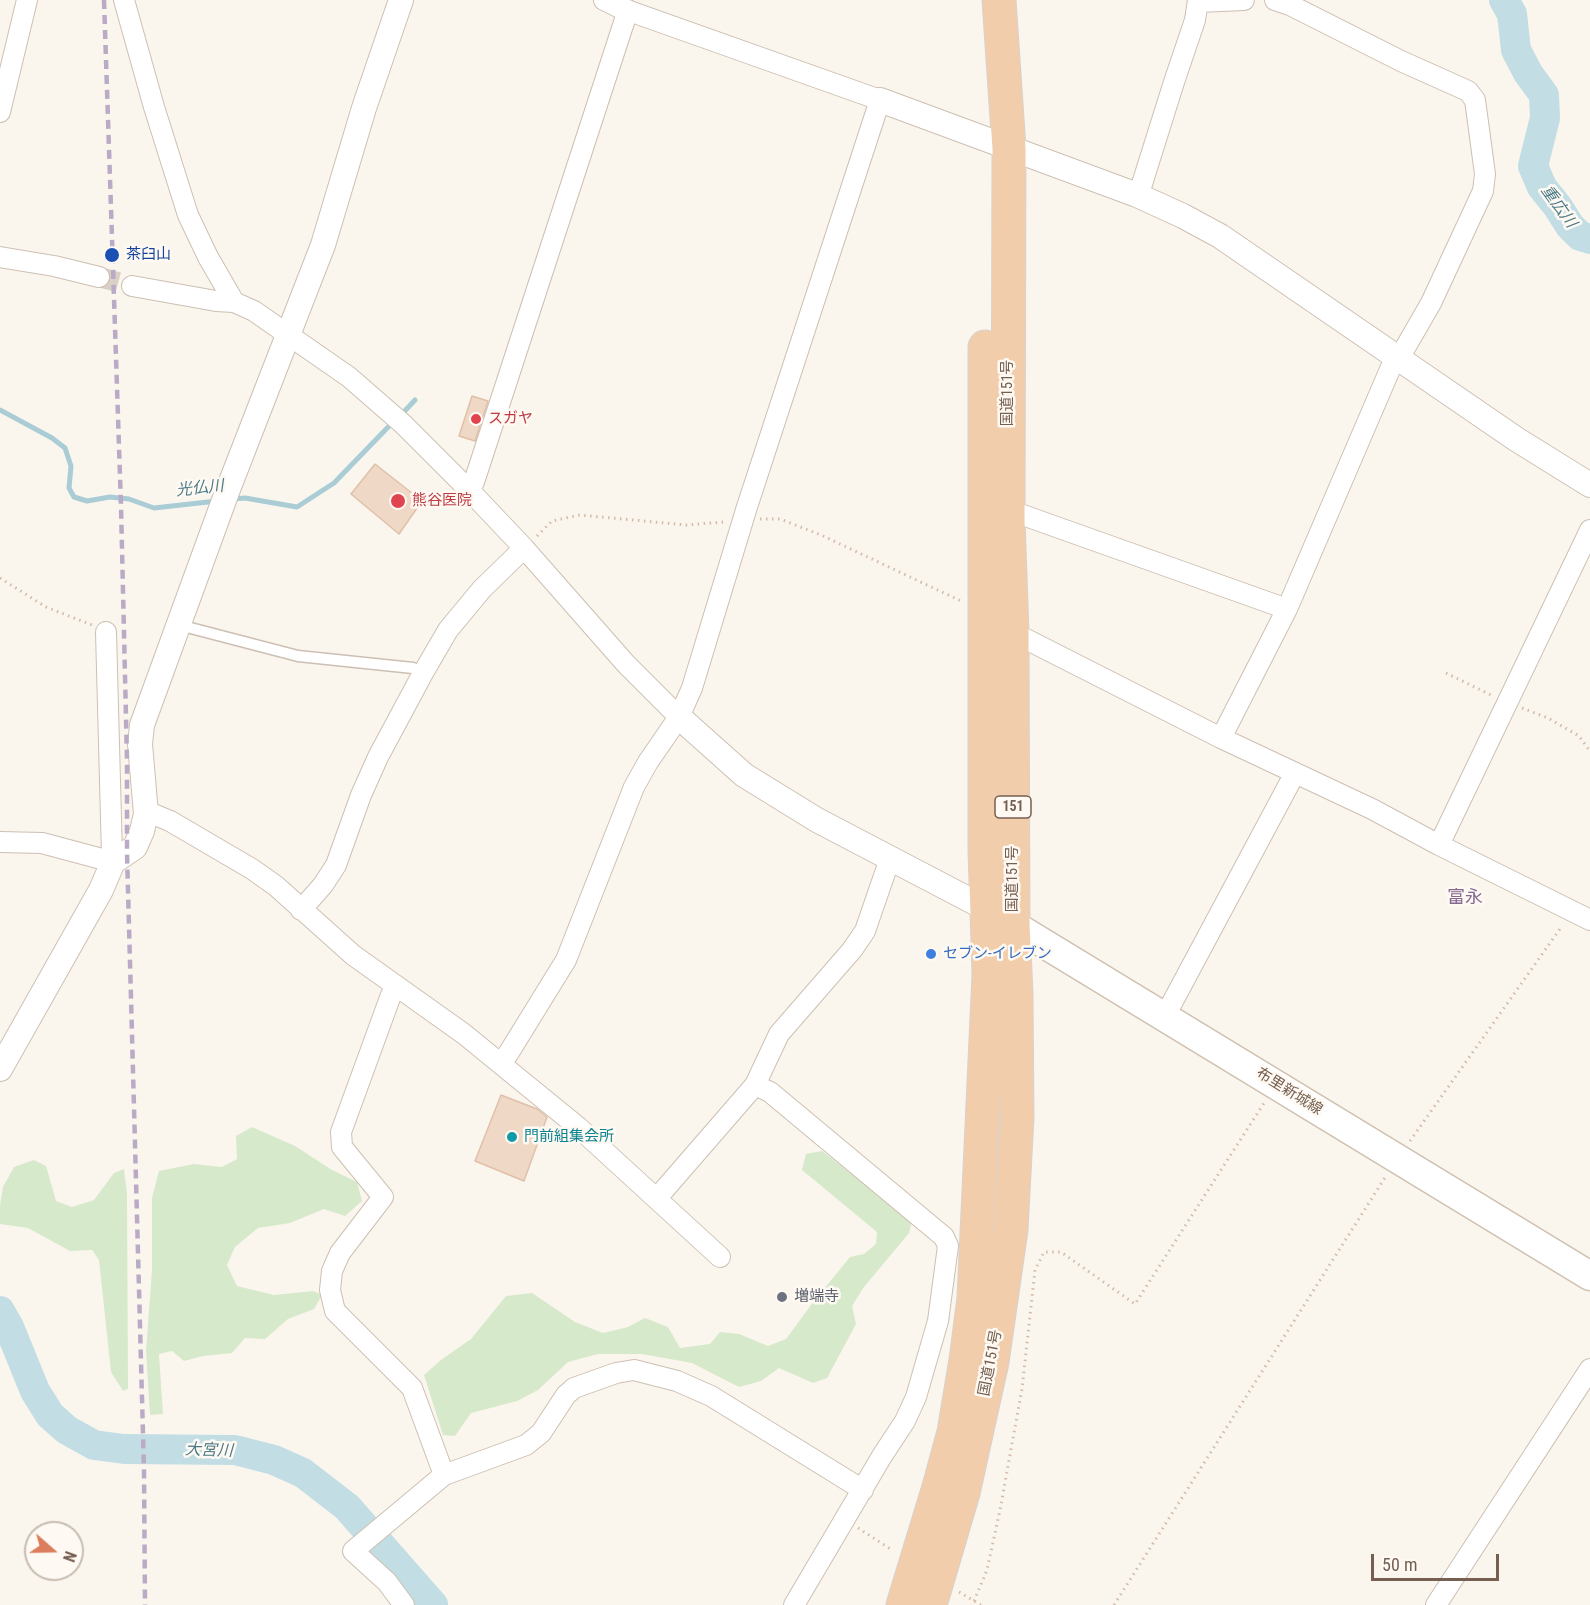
<!DOCTYPE html>
<html>
<head>
<meta charset="utf-8">
<style>
	body { margin:0 }
	#map { position:relative; width:1590px; height:1605px; overflow:hidden; background:#fbf6ed; font-family:"Roboto Condensed",sans-serif }
	canvas { display:block }
	.north { position:absolute; left:24px; top:1521px; width:60px; height:60px; box-sizing:border-box; background:#fefaf3; border:2px solid #c7bcb2; border-radius:50%; rotate:110deg; font-size:16px; font-weight:700; line-height:24px; text-align:center; color:#755f51 }
	.north::after { content:''; display:block; margin:auto; width:21px; height:27px; background:#da7e5d; clip-path:polygon(50% 0,100% 100%,50% 72%,0 100%) }
	.scale { position:absolute; left:1371px; top:1554px; width:128px; height:27px; box-sizing:border-box; border:3px solid #755f51; border-top:0; padding-left:8px; font-size:18px; line-height:21px; white-space:nowrap; color:#755f51; -webkit-text-stroke:4px #fefaf3; paint-order:stroke }
</style>
</head>
<body>
<div id="map">
<canvas width="1590" height="1605"></canvas>
<div class="north">N</div>
<div class="scale">50 m</div>
</div>
<script>
const ctx = document.querySelector('canvas').getContext('2d');
ctx.lineJoin = 'round';
function fill(path, color) { ctx.fillStyle = color; ctx.fill(path, 'evenodd'); }
const toPath = rows => new Path2D(rows.map(r => 'M' + r).join(''));
function strokePath(path, color, width, dash) { ctx.strokeStyle = color; ctx.lineWidth = width; ctx.lineCap = dash ? 'butt' : 'round'; ctx.setLineDash(dash || []); ctx.stroke(path); }
function label(font, color, halo, rows, align = 'center') {
  ctx.font = font + ' "Roboto Condensed","Noto Sans JP",sans-serif'; ctx.lineWidth = 5; ctx.setLineDash([]); ctx.textBaseline = 'middle'; ctx.strokeStyle = halo; ctx.fillStyle = color; for (const [text, x, y, turn = 0] of rows) {
    ctx.save(); ctx.translate(x, y); ctx.rotate((+turn || 0) * Math.PI / 180); ctx.textAlign = isNaN(turn) ? turn : align; if (halo) ctx.strokeText(text, 0, 0); ctx.fillText(text, 0, 0); ctx.restore();
  }
}
const green = toPath([
	[252,1127,295,1146,332,1170,357,1182,362,1201,345,1216,324,1209,290,1223,258,1228,235,1247,227,1265,237,1286,274,1295,313,1291,322,1295,314,1309,288,1319,265,1339,245,1338,232,1353,203,1356,184,1361,172,1351,159,1354,163,1414,150,1415,146,1351,152,1270,152,1198,159,1171,194,1164,222,1167,237,1159,236,1136],
	[822,1151,912,1221,909,1233,864,1287,852,1306,856,1324,827,1378,813,1383,779,1368,761,1381,739,1387,692,1363,642,1354,598,1354,568,1362,538,1390,517,1401,471,1413,455,1436,443,1435,424,1375,441,1360,471,1339,506,1296,532,1293,575,1322,603,1333,628,1327,645,1318,668,1327,680,1348,710,1344,720,1332,739,1334,768,1346,786,1339,814,1301,850,1257,864,1254,876,1244,877,1232,802,1170,806,1154],
	[34,1160,46,1166,56,1201,72,1207,94,1200,114,1173,124,1169,127,1194,128,1389,123,1391,111,1372,99,1260,92,1250,70,1251,28,1228,0,1224,0,1205,3,1187,14,1167]
]);
const stream = toPath([
	[0,410,52,438,65,448,71,466,69,488,74,497,87,501,110,497,129,499,154,508,217,501],
	[400,416,415,400],
	[232,499,245,498,297,507,334,483,393,422]
]);
const river = toPath([
	[1504,0,1512,14,1516,50,1528,73,1544,95,1545,118,1533,166,1542,187,1558,207,1570,226,1580,236,1590,239],
	[0,1311,9,1327,35,1391,50,1415,67,1430,94,1445,124,1449,235,1450,274,1460,303,1473,347,1507,433,1605]
]);
const building = toPath([
	[472,396,488,401,475,441,459,436,472,396],
	[375,464,422,501,399,534,351,494,375,464],
	[501,1095,537,1109,547,1117,524,1181,475,1161,501,1095]
]);
const minorTunnel = toPath([
	[99,277,132,286]
]);
const path = toPath([
	[760,519,780,519,821,535,961,601],
	[537,536,552,521,580,515,686,525,724,522],
	[0,578,46,607,92,625],
	[1446,673,1491,695],
	[1522,708,1548,718,1579,736,1590,751],
	[1410,1141,1562,926],
	[858,1528,892,1550],
	[959,1592,981,1605],
	[974,1601,987,1570,1000,1510,1022,1389,1035,1270,1044,1252,1061,1252,1135,1304,1264,1103],
	[1114,1605,1386,1176]
]);
const service = toPath([
	[179,625,298,656,413,668,423,673]
]);
const minor = toPath([
	[124,0,154,107,188,215,208,257,234,302],
	[1198,2,1244,0],
	[0,112,27,0],
	[1137,195,1142,184,1174,82,1195,20,1198,0],
	[0,257,54,266,99,277],
	[132,286,216,301,234,302,254,311,349,377,403,424,469,490,524,548,626,664,679,717],
	[469,490,474,482,628,10],
	[1008,519,1020,514,1287,609],
	[1012,632,1221,738,1372,809,1439,845,1590,920],
	[1221,738,1287,609,1391,367,1405,348,1431,303,1483,191,1485,174,1475,100,1468,91,1401,61,1290,5,1275,0],
	[146,814,153,814,170,821,252,869,276,886,353,955,464,1034,578,1127,720,1257],
	[0,842,42,843,113,862,112,856,106,632],
	[1439,845,1590,530],
	[301,910,323,885,336,865,361,795,378,757,423,673,448,630,482,589,524,548],
	[396,986,391,995,341,1132,342,1147,383,1197,340,1253,332,1271,330,1290,335,1311,412,1388,444,1475],
	[1165,1016,1295,773],
	[500,1063,508,1054,566,960,634,787,648,762,679,717,692,688,746,510,880,100,618,7,604,0],
	[755,1085,770,1092,944,1237,948,1246,938,1321,916,1397,905,1421,882,1456,794,1605],
	[657,1198,755,1085,779,1034,852,950,865,931,886,870,894,860],
	[404,1605,387,1582,353,1551,444,1475,526,1445,541,1433,566,1395,574,1388,616,1373,634,1370,677,1381,711,1396,863,1490],
	[1436,1605,1590,1369]
]);
const tertiary = toPath([
	[880,100,1137,195,1183,216,1220,236,1516,439,1590,485],
	[679,717,744,775,817,820,987,909],
	[0,1069,101,890,113,862,135,847,142,831,146,814,140,744,142,725,227,492,323,245,364,108,401,0]
]);
const secondary = toPath([
	[997,915,1590,1276]
]);
const trunk = toPath([
	[903,1605,939,1487,954,1432,966,1360,974,1298,989,974,985,851,985,347],
	[930,1605,963,1493,992,1362,1011,1230,1017,1117,1016,994,1013,924,1012,632,1008,519,1009,148,999,0]
]);
const rail = toPath([
	[104,0,121,506,127,760,127,853,144,1471,145,1605]
]);
const markers = [
	[112,255,8,"#1a4fb4"],
	[476,419,6,"#e0444e"],
	[398,501,8,"#e0444e"],
	[931,954,6,"#3f7fe0"],
	[512,1137,6,"#0f9aa8"],
	[782,1297,6,"#6b7280"]
];
const shields = [
	[1013,807,36]
];
const shieldNames = [
	["151",1013,807]
];
const transitNames = [
	["茶臼山",126,255]
];
const streetNames = [
	["国道151号",1008,393,-90],
	["国道151号",1013,879,-90],
	["布里新城線",1289,1092,32],
	["国道151号",991,1363,-79]
];
const healthNames = [
	["スガヤ",488,419],
	["熊谷医院",412,501]
];
const shopNames = [
	["セブン-イレブン",943,954]
];
const cultureNames = [
	["門前組集会所",524,1137]
];
const worshipNames = [
	["増端寺",794,1297]
];
const waterNames = [
	["重広川",1558,207,54],
	["光仏川",200,489,-6],
	["大宮川",209,1451,2]
];
const quarterNames = [
	["富永",1465,898]
];
fill(green, '#d6e9cb');
strokePath(stream, '#a9ccd5', 5);
strokePath(river, '#c2dee4', 30);
fill(building, '#efd8c6');
strokePath(building, '#e0c0a8', 1.5);
strokePath(minorTunnel, '#dad0c6', 20, [20, 10]);
strokePath(service, '#cdbfb3', 13);
strokePath(minor, '#cdbfb3', 22);
strokePath(tertiary, '#cdbfb3', 26);
strokePath(secondary, '#d0c0b0', 31);
strokePath(trunk, '#d8d2ce', 35);
strokePath(path, '#d4bba9', 3, [1.5, 4.5]);
strokePath(service, '#fff', 10);
strokePath(minor, '#fff', 20);
strokePath(tertiary, '#fff', 24);
strokePath(secondary, '#fff', 28);
strokePath(trunk, '#f1cdab', 33);
strokePath(rail, '#baaac6', 4.5, [9, 6]);
for (const [x, y, r, color] of markers) { const dot = new Path2D(); dot.arc(x, y, r, 0, 2 * Math.PI); ctx.fillStyle = color; ctx.fill(dot); strokePath(dot, '#fefaf3', 2); }
for (const [x, y, w] of shields) { const box = new Path2D(); box.roundRect(x - w / 2, y - 11, w, 22, 4.5); ctx.fillStyle = '#fefaf3'; ctx.fill(box); strokePath(box, '#755f51', 1.5); }
label('bold 14px', '#755f51', null, shieldNames);
label('15px', '#164399', '#fefaf3', transitNames, 'left');
label('15px', '#755f51', '#fefaf3', streetNames);
label('15px', '#be3a42', '#fefaf3', healthNames, 'left');
label('15px', '#366cbe', '#fefaf3', shopNames, 'left');
label('15px', '#0d838f', '#fefaf3', cultureNames, 'left');
label('15px', '#5b616d', '#fefaf3', worshipNames, 'left');
label('italic 16px', '#4c7a86', '#fefaf3', waterNames);
label('18px', '#856990', '#fefaf3', quarterNames);
</script>
</body>
</html>
